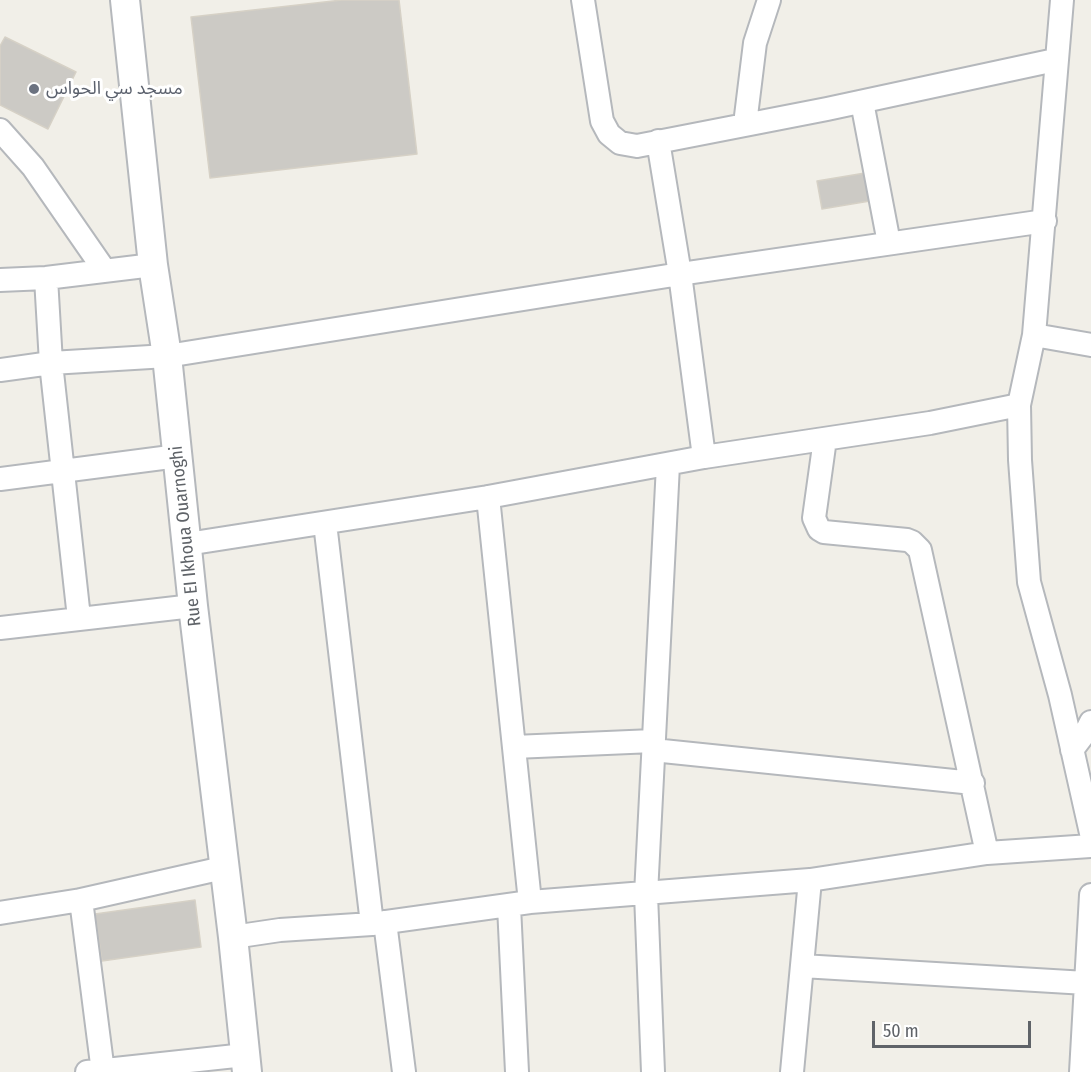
<!DOCTYPE html>
<html>
<head>
<meta charset="utf-8">
<style>
	body { margin:0 }
	#map { position:relative; width:1091px; height:1072px; overflow:hidden; background:#f1efe8; font-family:"Fira Sans Condensed",sans-serif }
	canvas { display:block }
	.scale { position:absolute; left:872px; top:1021px; width:159px; height:27px; box-sizing:border-box; border:3px solid #5f6368; border-top:0; padding-left:8px; font-size:18px; line-height:21px; white-space:nowrap; color:#5f6368; -webkit-text-stroke:4px #fff; paint-order:stroke }
</style>
</head>
<body>
<div id="map">
<canvas width="1091" height="1072"></canvas>
<div class="scale">50 m</div>
</div>
<script>
const ctx = document.querySelector('canvas').getContext('2d');
ctx.lineJoin = 'round';
function fill(path, color) { ctx.fillStyle = color; ctx.fill(path, 'evenodd'); }
const toPath = rows => new Path2D(rows.map(r => 'M' + r).join(''));
function strokePath(path, color, width, dash) { ctx.strokeStyle = color; ctx.lineWidth = width; ctx.lineCap = dash ? 'butt' : 'round'; ctx.setLineDash(dash || []); ctx.stroke(path); }
function label(font, color, halo, rows, align = 'center') {
  ctx.font = font + ' "Fira Sans Condensed","Noto Sans Arabic",sans-serif'; ctx.lineWidth = 6; ctx.setLineDash([]); ctx.textBaseline = 'middle'; ctx.strokeStyle = halo; ctx.fillStyle = color; for (const [text, x, y, turn = 0] of rows) {
    ctx.save(); ctx.translate(x, y); ctx.rotate((+turn || 0) * Math.PI / 180); ctx.textAlign = isNaN(turn) ? turn : align; if (halo) ctx.strokeText(text, 0, 0); ctx.fillText(text, 0, 0); ctx.restore();
  }
}
const building = toPath([
	[342,0,399,0,417,154,210,178,191,17,342,0],
	[5,37,76,72,48,129,0,105,0,46,5,37],
	[865,173,870,201,822,209,817,181,865,173],
	[195,900,201,947,102,961,95,914,195,900]
]);
const minor = toPath([
	[583,0,602,121,609,134,620,143,637,146,827,109,1055,60],
	[1062,0,1034,335,1019,405,1020,460,1029,582,1060,695,1091,833],
	[862,102,889,243],
	[745,124,755,43,769,0],
	[0,130,33,167,105,271],
	[658,141,680,274,704,457],
	[46,278,51,363,79,618],
	[0,280,46,278,153,265],
	[1034,335,1091,345],
	[0,370,51,363,167,356,680,274,1045,221],
	[825,439,814,518,819,529,824,532,907,540,912,542,920,550,987,853],
	[0,479,178,456],
	[488,497,530,902],
	[325,523,372,924],
	[187,544,488,497,704,457,930,423,1019,405],
	[0,628,193,606],
	[514,747,653,741],
	[653,750,973,783],
	[1072,750,1087,730,1091,722],
	[81,900,103,1072],
	[509,906,517,1072],
	[0,913,81,900,223,868],
	[385,922,404,1072],
	[233,937,280,930,372,924,530,902,810,880,987,853,1091,846],
	[802,966,1086,983],
	[87,1072,245,1055],
	[653,1072,646,894,668,465],
	[792,1072,810,880],
	[1081,1072,1091,895]
]);
const tertiary = toPath([
	[125,0,153,265,167,356,193,606,233,937,247,1072]
]);
const markers = [
	[34,89,6,"#6b7280"]
];
const worshipNames = [
	["مسجد سي الحواس",46,89]
];
const streetNames = [
	["Rue EI Ikhoua Ouarnoghi",186,536,-96]
];
fill(building, '#cccac5');
strokePath(building, '#d6d1c6', 1.5);
strokePath(minor, '#b5b8bc', 26);
strokePath(tertiary, '#b5b8bc', 32);
strokePath(minor, '#fff', 22);
strokePath(tertiary, '#fff', 28);
for (const [x, y, r, color] of markers) { const dot = new Path2D(); dot.arc(x, y, r, 0, 2 * Math.PI); ctx.fillStyle = color; ctx.fill(dot); strokePath(dot, '#fff', 2); }
label('18px', '#5b616d', '#fff', worshipNames, 'left');
label('18px', '#5f6368', '#fff', streetNames);
</script>
</body>
</html>
